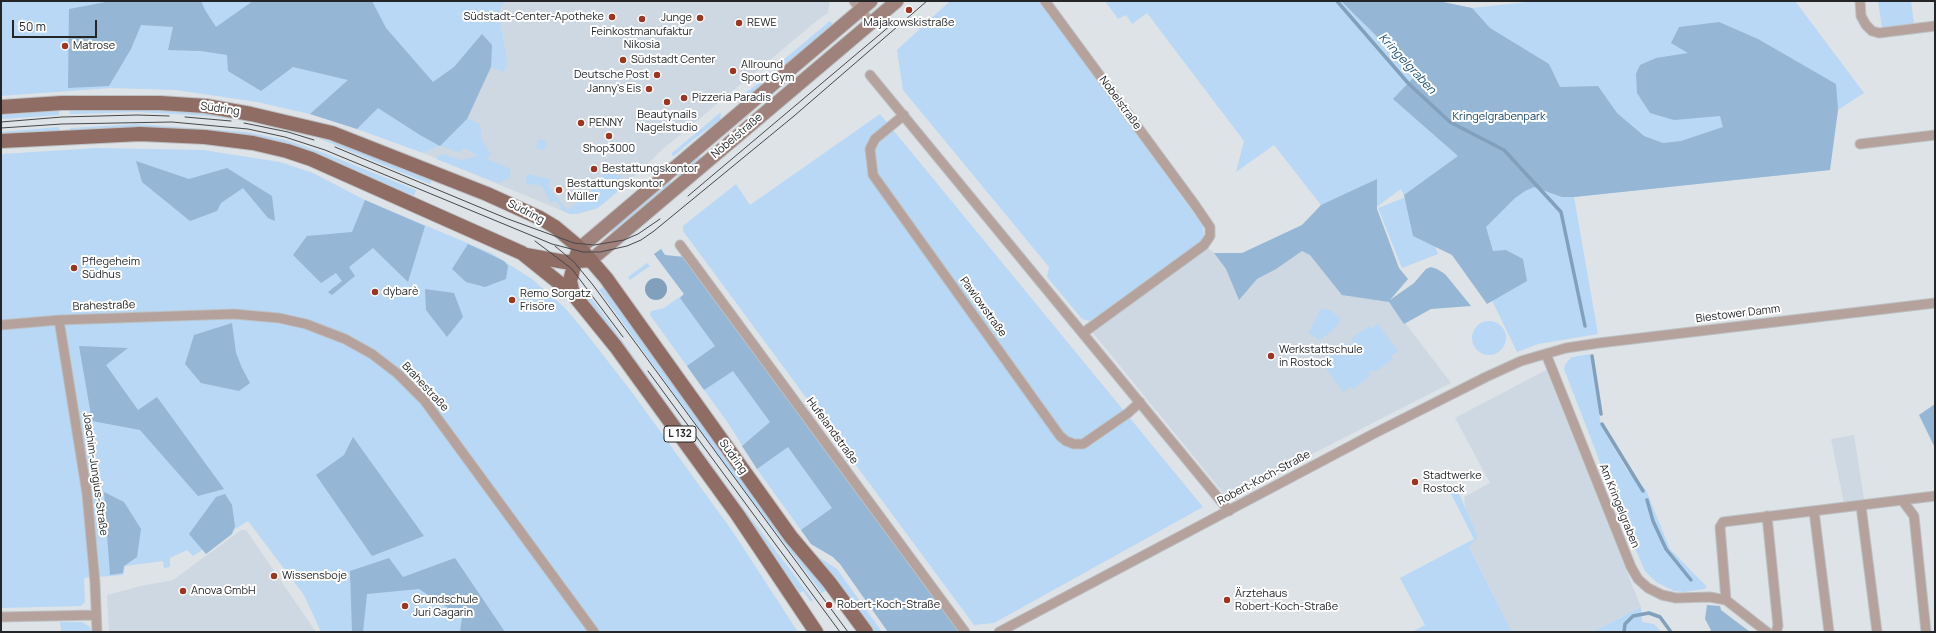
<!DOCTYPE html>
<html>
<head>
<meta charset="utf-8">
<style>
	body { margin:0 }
	#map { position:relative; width:1936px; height:633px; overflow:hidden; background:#dee3e7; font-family:Manrope,sans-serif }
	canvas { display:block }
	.frame { position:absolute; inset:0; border:2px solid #232527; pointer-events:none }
	.scale { position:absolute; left:12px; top:20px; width:85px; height:18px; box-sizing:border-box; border:2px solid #232527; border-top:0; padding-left:5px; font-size:12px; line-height:14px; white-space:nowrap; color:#232527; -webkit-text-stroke:3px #fff; paint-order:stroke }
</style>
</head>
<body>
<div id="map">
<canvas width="1936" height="633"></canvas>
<div class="frame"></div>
<div class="scale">50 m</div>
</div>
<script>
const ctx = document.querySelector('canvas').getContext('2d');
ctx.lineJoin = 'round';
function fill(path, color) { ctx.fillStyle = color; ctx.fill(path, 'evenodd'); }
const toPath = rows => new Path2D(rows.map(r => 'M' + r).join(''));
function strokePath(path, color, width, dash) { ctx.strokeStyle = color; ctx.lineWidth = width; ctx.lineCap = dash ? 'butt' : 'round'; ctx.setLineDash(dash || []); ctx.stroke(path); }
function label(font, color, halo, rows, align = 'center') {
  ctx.font = font + ' Manrope,sans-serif'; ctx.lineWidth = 4; ctx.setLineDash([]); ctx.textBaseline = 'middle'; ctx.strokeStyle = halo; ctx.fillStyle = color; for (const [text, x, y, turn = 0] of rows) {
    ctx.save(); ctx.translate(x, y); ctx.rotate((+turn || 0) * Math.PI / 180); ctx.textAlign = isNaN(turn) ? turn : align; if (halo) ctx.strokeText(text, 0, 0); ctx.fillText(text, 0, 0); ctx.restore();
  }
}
const built = toPath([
	[505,1,830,1,828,13,819,19,663,149,622,188,598,208,577,214,570,214,423,153,440,146,491,67,504,41,499,12],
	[1338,235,1451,383,1279,471,1225,495,1089,328,1204,245,1214,253,1226,269],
	[1546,370,1641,607,1593,632,1512,632,1469,545,1478,538,1466,513,1464,497,1490,483,1455,418],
	[1854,435,1865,505,1845,508,1831,439],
	[241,530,246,530,316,632,109,632,107,595,141,586,173,580]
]);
const green = toPath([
	[1,1,505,1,499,12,507,62,504,72,490,67,467,118,480,124,482,140,491,155,487,159,511,169,509,178,498,183,436,159,442,154,462,160,474,157,477,155,464,148,459,152,440,146,423,153,357,129,310,114,257,102,176,90,111,88,1,96],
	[950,1,1040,1,1203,226,1204,240,1090,321,1082,319,1047,277,1049,267,903,90,897,50],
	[1105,1,1438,1,1472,8,1537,1,1795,1,1864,93,1838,110,1829,161,1830,170,1574,197,1598,334,1538,344,1517,352,1455,224,1413,189,1404,195,1401,189,1338,235,1321,205,1274,145,1236,172,1244,141,1147,13,1132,24,1126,15,1118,19],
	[1878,1,1911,1,1914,23,1882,28],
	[830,21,835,27,790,65,783,64,782,61],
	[763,82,765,83,747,101,744,99,743,95,757,84],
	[69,109,138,109,212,114,255,122,210,116,137,112,70,114],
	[59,111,59,115,1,119,1,115],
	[720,113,721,114,720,120,695,138,674,156,672,155,672,153],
	[880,114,1203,507,994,623,974,625,683,231,683,226,736,184,750,205],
	[137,124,246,132,286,140,324,153,416,190,414,196,296,148,70,132,70,128],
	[59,127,60,133,1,137,1,132],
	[318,138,343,144,433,177,430,184],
	[538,140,547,141,545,150,536,148],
	[97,148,203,150,280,162,313,173,365,200,491,253,532,279,565,308,582,328,631,391,733,532,798,632,321,632,304,595,248,521,193,556,187,550,170,558,170,567,164,568,163,561,125,566,123,575,84,578,85,602,81,606,1,608,1,154],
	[698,156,701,157,701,160,680,178,677,174],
	[606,173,619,175,622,177,622,188,598,208,577,214,570,214,563,211,556,200,551,203,541,185,526,184,527,174,550,179,549,188,567,210,591,195,593,183],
	[669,179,672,184,613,233,610,229],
	[1414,194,1438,254,1402,268,1378,208],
	[661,249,665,255,684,257,959,632,888,632,840,564,833,557,811,544,757,469,728,423,650,315,651,311,664,308,684,294,654,254],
	[647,263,650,266,630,280,628,277],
	[603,287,790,546,827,590,822,593,738,482,599,290],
	[590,296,728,488,813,600,811,602,803,591,800,593,619,343,585,299],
	[1321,308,1332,311,1341,320,1333,330,1320,340,1309,333],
	'1472 338a17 17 0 1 1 34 0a17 17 0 1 1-34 0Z',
	[1378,324,1398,351,1391,356,1393,359,1375,372,1373,370,1368,373,1370,376,1353,389,1350,387,1343,392,1323,364,1330,359,1328,356,1346,343,1348,346,1353,342,1351,339,1369,326,1371,329],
	[1590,354,1601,426,1627,470,1646,490,1670,549,1707,587,1704,589,1684,592,1674,591,1656,582,1645,571,1619,511,1564,369,1566,363,1572,357],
	[1458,491,1478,538,1469,546,1512,632,1412,632,1425,625,1400,578,1474,539,1451,494],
	[811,552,837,569,882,632,874,632,851,600],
	[1641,607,1642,622,1654,624,1661,632,1593,632],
	[60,622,82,622,90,627,91,632,63,632,61,631]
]);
const forest = toPath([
	[111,1,201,1,205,10,216,27,253,1,372,1,386,28,433,82,454,67,482,34,492,45,491,67,467,119,440,146,420,135,378,108,357,129,310,114,348,80,293,67,261,91,228,71,227,55,201,51,168,50,173,27,141,25,131,49,109,86,68,88,69,9],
	[1341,1,1438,1,1472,8,1490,28,1549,64,1560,87,1598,86,1617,113,1644,136,1663,143,1681,141,1723,127,1720,116,1674,120,1650,113,1637,93,1636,74,1640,65,1656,58,1688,53,1671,43,1679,27,1719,22,1758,39,1836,84,1838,110,1830,170,1574,197,1562,197,1534,187,1525,191,1515,198,1486,227,1493,251,1506,250,1523,259,1527,281,1487,304,1452,255,1413,236,1404,195,1458,156,1393,99,1416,75],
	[136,161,189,179,227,168,272,196,275,221,268,218,243,188,221,203,217,211,190,221,142,182],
	[1377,179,1377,209,1399,268,1408,279,1390,300,1414,283,1426,269,1431,267,1437,269,1445,274,1471,306,1431,309,1404,324,1389,302,1342,295,1310,255,1302,251,1276,269,1257,279,1239,300,1226,269,1214,253,1242,253,1302,225,1321,205],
	[365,200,425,226,408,282,373,248,349,267,355,276,332,295,328,292,342,281,336,273,321,283,293,255,307,236,352,232],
	[468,244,504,261,508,266,506,279,485,287,466,282,452,269],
	[661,249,665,255,684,257,959,632,888,632,840,564,833,557,811,544,801,530,832,508,788,447,757,469,742,446,770,422,733,371,704,390,687,366,715,346,680,298,684,294,654,254],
	[425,289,454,293,463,317,447,337,426,310],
	[232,323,236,353,242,368,250,383,239,391,201,383,185,364,194,335],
	[79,346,128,348,106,365,138,410,157,397,224,489,198,496,140,430,92,421],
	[1935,404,1935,448,1919,415],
	[353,437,424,536,372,556,316,475,344,455],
	[104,492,124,502,141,529,137,557,124,566,123,573,110,575],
	[225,494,232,505,235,526,232,534,206,554,189,534,216,497],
	[389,558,403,577,455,558,505,632,460,632,462,617,419,589,367,594,363,632,352,632,350,571],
	[1707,605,1720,606,1721,610,1750,632,1709,632,1711,630,1705,619]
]);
const water = toPath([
	'645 289a11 11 0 1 1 22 0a11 11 0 1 1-22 0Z'
]);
const stream = toPath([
	[1337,1,1408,83,1450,122,1504,150,1561,212,1585,326],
	[1592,356,1601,414],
	[1602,424,1643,491],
	[1647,500,1653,521,1666,549,1691,580],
	[1624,632,1625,624,1633,616,1649,613,1660,617,1671,632]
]);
const minor = toPath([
	[854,1,871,23],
	[1045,1,1195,205,1210,227,1210,236,1204,245,1083,333],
	[1860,1,1861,16,1866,25,1872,31,1879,33,1935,26],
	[870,75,1229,511],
	[904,115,875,139,870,149,873,175,1060,436,1066,441,1074,444,1083,444,1128,413,1140,402],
	[1860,144,1935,135],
	[680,245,965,632],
	[59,320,87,494,95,583,97,632],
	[1,325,59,320,234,314,279,318,306,324,345,339,372,354,398,374,424,400,594,632],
	[1546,354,1631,567,1638,579,1648,588,1662,595,1676,598,1710,597,1726,600,1767,632],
	[1902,500,1914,516,1926,632],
	[1861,506,1877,632],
	[1814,511,1829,632],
	[1767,516,1778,626,1776,632],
	[1726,600,1720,527,1723,522,1935,496],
	[1,617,96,615],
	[999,632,1375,433,1486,377,1521,361,1566,348,1599,343,1935,303]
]);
const secondary = toPath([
	[580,248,871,1],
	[591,260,897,1]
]);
const primary = toPath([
	[1,107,62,103,160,103,206,106,251,114,332,133,487,194,540,218,555,227,580,248,606,278,791,537,829,582,866,632],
	[1,141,140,134,205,137,253,143,287,151,311,159,522,253,573,294,616,347,737,514,816,632],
	[526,255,565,262,591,260],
	[573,294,570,281,577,254]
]);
const tram = toPath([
	[185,117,231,121],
	[1,122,62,117,137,115,169,116],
	[244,123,288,132,314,140],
	[1,128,62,124,172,122,248,129,285,137,325,150,552,244,583,252,600,252,627,246,641,240,654,231,794,116,927,1],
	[335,147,508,219,574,243,594,245,624,240,638,234,660,219],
	[688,196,891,25],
	[535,241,572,269,623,337],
	[555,246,574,262,593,285,848,632],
	[648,371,840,632]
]);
const markers = [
	[909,10,4,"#9e3520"],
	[612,17,4,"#9e3520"],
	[700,18,4,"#9e3520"],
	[642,19,4,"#9e3520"],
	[739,23,4,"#9e3520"],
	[65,46,4,"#9e3520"],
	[623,60,4,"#9e3520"],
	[733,71,4,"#9e3520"],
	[657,75,4,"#9e3520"],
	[649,89,4,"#9e3520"],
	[684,98,4,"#9e3520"],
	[667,102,4,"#9e3520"],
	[581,123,4,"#9e3520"],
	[609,136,4,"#9e3520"],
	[594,169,4,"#9e3520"],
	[559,190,4,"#9e3520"],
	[74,268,4,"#9e3520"],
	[375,292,4,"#9e3520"],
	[512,300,4,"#9e3520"],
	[1271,356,4,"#9e3520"],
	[1415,482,4,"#9e3520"],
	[274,576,4,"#9e3520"],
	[183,591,4,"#9e3520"],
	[1227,600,4,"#9e3520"],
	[829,605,4,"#9e3520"],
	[405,606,4,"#9e3520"]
];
const shields = [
	[680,434,32]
];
const shieldNames = [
	["L 132",680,434]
];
const poiNames = [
	["Südstadt-Center-Apotheke",604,17,"right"],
	["Junge",692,18,"right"],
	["REWE",747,23],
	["Majakowskistraße",909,23,"center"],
	["Feinkostmanufaktur",642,32,"center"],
	["Nikosia",642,45,"center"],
	["Matrose",73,46],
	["Südstadt Center",631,60],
	["Allround",741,65],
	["Sport Gym",741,78],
	["Deutsche Post",649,75,"right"],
	["Janny's Eis",641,89,"right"],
	["Pizzeria Paradis",692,98],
	["Beautynails",667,115,"center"],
	["Nagelstudio",667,128,"center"],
	["PENNY",589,123],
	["Shop3000",609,149,"center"],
	["Bestattungskontor",602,169],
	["Bestattungskontor",567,184],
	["Müller",567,197],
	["Pflegeheim",82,262],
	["Südhus",82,275],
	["dybarè",383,292],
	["Remo Sorgatz",520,294],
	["Frisöre",520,307],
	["Werkstattschule",1279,350],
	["in Rostock",1279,363],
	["Stadtwerke",1423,476],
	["Rostock",1423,489],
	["Wissensboje",282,576],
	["Anova GmbH",191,591],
	["Ärztehaus",1235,594],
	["Robert-Koch-Straße",1235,607],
	["Grundschule",413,600],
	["Juri Gagarin",413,613],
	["Robert-Koch-Straße",837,605]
];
const streetNames = [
	["Nobelstraße",1120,103,54],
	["Südring",220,109,8],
	["Nobelstraße",737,136,-40],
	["Südring",526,212,27],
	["Brahestraße",104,306,-2],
	["Pawlowstraße",983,307,54],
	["Biestower Damm",1738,314,-7],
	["Brahestraße",425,387,47],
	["Hufelandstraße",832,431,54],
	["Südring",733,457,54],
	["Joachim-Jungius-Straße",95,474,82],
	["Robert-Koch-Straße",1264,478,-28],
	["Am Kringelgraben",1619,506,68]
];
const parkNames = [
	["Kringelgrabenpark",1499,117]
];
const waterNames = [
	["Kringelgraben",1407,64,47]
];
fill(built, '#ced8e2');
fill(green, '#b8d8f5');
fill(forest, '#95b6d4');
fill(water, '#80a0bc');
strokePath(stream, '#80a0bc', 3.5);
strokePath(minor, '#bcc1c4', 11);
strokePath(secondary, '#bcc1c4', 15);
strokePath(primary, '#bcc1c4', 16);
strokePath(minor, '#b6a29d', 9);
strokePath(secondary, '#a0827c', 13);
strokePath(primary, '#8f6c64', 14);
strokePath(tram, '#46484b', 1);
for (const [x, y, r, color] of markers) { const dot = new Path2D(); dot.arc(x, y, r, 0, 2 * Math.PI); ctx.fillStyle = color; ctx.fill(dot); strokePath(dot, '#fff', 1.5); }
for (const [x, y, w] of shields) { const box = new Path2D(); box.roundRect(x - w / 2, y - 8, w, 16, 3); ctx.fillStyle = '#fff'; ctx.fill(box); strokePath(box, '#232527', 1); }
label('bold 10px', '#232527', null, shieldNames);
label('11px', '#232527', '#fff', poiNames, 'left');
label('11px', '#232527', '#fff', streetNames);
label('11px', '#10456c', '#fff', parkNames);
label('italic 12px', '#20537a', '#fff', waterNames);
</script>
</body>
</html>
